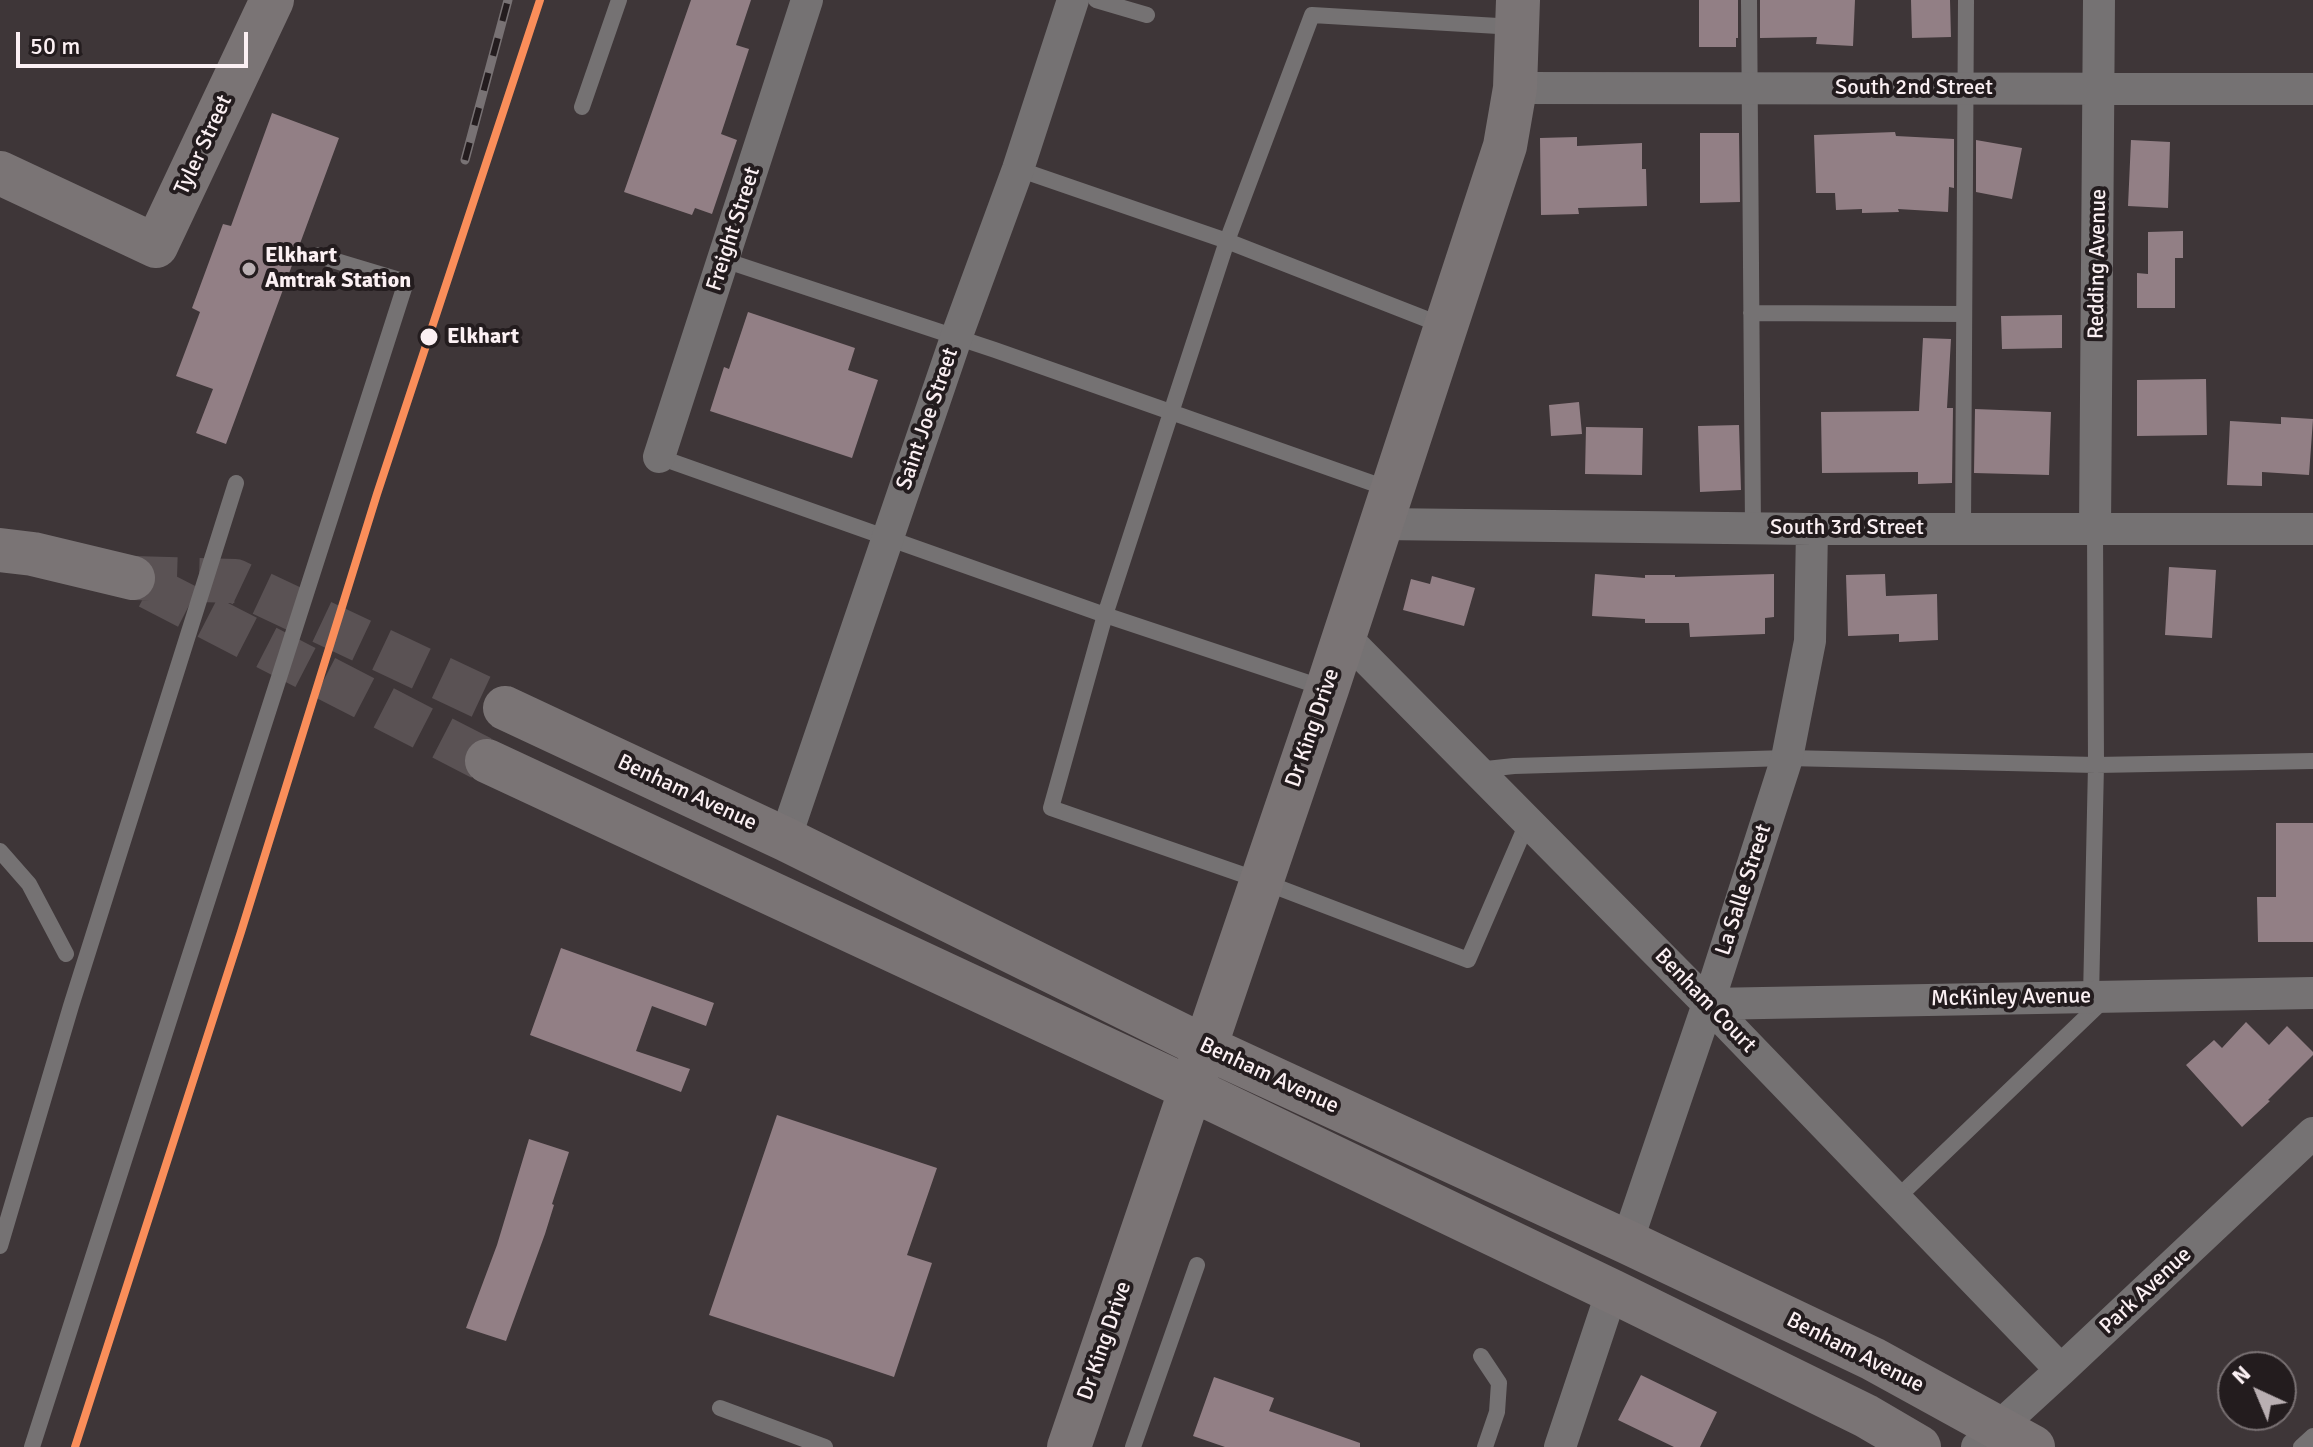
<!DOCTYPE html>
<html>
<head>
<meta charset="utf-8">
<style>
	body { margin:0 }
	#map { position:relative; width:2313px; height:1447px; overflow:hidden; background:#3e3638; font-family:Signika,sans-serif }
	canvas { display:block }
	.north { position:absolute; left:2217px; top:1351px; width:80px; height:80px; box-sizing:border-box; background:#231c1e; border:2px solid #797173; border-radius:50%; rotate:316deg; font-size:22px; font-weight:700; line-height:32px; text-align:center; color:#fbf0f3 }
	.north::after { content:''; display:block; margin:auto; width:28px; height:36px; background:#b9afb2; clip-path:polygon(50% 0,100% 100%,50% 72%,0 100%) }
	.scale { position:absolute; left:16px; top:32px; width:232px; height:36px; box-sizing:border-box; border:4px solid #fbf0f3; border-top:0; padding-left:10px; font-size:24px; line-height:28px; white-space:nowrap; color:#fbf0f3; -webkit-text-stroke:6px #231c1e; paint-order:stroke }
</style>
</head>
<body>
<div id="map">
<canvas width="2313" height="1447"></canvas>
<div class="north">N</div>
<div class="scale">50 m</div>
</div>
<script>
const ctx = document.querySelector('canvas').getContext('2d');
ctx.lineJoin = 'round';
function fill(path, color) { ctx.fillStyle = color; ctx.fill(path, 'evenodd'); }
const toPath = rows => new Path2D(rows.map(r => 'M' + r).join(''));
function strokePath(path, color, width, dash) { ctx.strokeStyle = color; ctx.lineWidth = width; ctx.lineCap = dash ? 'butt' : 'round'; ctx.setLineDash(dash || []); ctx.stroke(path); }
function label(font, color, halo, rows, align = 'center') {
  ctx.font = font + ' Signika,sans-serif'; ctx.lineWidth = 8; ctx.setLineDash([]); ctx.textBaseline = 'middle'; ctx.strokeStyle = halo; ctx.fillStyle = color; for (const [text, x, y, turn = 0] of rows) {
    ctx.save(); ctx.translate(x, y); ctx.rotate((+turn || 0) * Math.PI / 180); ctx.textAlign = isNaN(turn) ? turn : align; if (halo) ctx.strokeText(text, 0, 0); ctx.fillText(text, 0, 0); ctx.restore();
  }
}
const building = toPath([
	[691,0,751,0,736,45,749,49,721,134,737,140,712,214,695,208,692,215,624,192],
	[1699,0,1738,0,1738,38,1736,38,1736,47,1699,47],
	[1760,0,1855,0,1853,46,1816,44,1817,37,1760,38],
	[1911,0,1950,0,1951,37,1912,38],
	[272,113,339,138,226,444,196,433,213,389,176,376,200,312,192,308,223,224,231,226],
	[1895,132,1896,136,1954,139,1954,188,1949,187,1948,212,1898,209,1899,212,1862,213,1862,209,1836,210,1835,193,1816,193,1814,135],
	[1700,133,1739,133,1740,202,1700,203],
	[1577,137,1577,146,1642,143,1642,169,1646,169,1647,206,1578,208,1579,214,1541,215,1540,138],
	[1976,140,2022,148,2012,199,1976,192],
	[2131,140,2170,142,2168,208,2128,206],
	[2183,231,2183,258,2175,258,2175,308,2137,308,2137,273,2148,274,2148,232],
	[748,312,855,348,848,370,878,380,852,458,710,411,724,367,729,369],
	[2062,315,2062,348,2002,349,2001,316],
	[1923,338,1951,339,1947,408,1953,408,1952,483,1918,484,1918,472,1822,473,1821,412,1919,411],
	[2206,379,2207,435,2137,436,2137,380],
	[1579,402,1582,434,1551,436,1549,405],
	[1975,409,2051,412,2049,475,1974,473],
	[2281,417,2313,419,2309,475,2262,472,2262,486,2227,485,2230,421,2281,424],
	[1739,425,1741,490,1700,492,1698,426],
	[1586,427,1643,428,1642,475,1585,474],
	[2169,567,2216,570,2212,638,2165,635],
	[1595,574,1645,578,1645,575,1675,575,1675,577,1774,574,1774,617,1765,618,1765,634,1690,637,1689,623,1645,623,1645,619,1592,616],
	[1885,574,1886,596,1937,594,1938,640,1899,642,1899,634,1848,636,1846,575],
	[1432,576,1475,588,1464,626,1403,610,1411,579,1430,584],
	[2276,823,2313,823,2313,942,2258,942,2257,897,2276,897],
	[561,948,714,1003,706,1026,652,1006,636,1051,690,1069,681,1092,530,1035],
	[2246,1022,2269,1045,2287,1026,2313,1052,2313,1055,2268,1100,2270,1101,2242,1127,2186,1065,2214,1040,2222,1048],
	[777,1115,937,1168,907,1255,932,1263,894,1377,709,1315],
	[529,1139,569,1152,552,1204,554,1205,545,1234,506,1341,466,1328,497,1245],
	[1641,1375,1717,1412,1700,1447,1674,1447,1618,1420],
	[1214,1377,1274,1398,1269,1411,1360,1443,1360,1447,1225,1447,1193,1436]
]);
const secondaryTunnel = toPath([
	[133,578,235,581,505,708],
	[149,587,487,761]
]);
const lane = toPath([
	[1096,0,1147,15],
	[1749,0,1753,528],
	[1515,27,1312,15,1227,241,1105,615,1051,808,1261,881,1468,960,1528,821],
	[582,107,619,0],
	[1018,169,1227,241,1444,326],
	[724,260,995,350,1389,489],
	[1751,313,1964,314],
	[659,457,1105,615,1327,689],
	[1963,528,1966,0],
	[1477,770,1514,766,1787,758,2096,765,2313,761],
	[0,851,29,884,66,954],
	[2091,997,2096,765,2095,529],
	[1896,1199,2106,998],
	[0,1246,71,1006,236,483],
	[1481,1356,1499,1383,1497,1412,1485,1447],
	[720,1408,825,1447],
	[32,1447,406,282,316,255],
	[1133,1447,1197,1265],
	[2301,1447,2313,1436]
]);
const street = toPath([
	[1515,88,2313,89],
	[659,457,807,0],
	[1380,524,1812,529,2313,529],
	[2095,529,2099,0],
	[1344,636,1708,1004,2061,1370],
	[785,839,956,338,1018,169,1073,0],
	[1708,1004,2313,993],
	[1627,1242,1708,1004,1787,758,1810,641,1812,529],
	[1560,1447,1612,1291],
	[1977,1447,2061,1370,2313,1133]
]);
const secondary = toPath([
	[0,173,156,246,272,0],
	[0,550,33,554,133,578],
	[505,708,785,839,1205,1047,1627,1242,1873,1359,2033,1447],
	[487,761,1191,1089,1612,1291,1866,1416,1919,1447],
	[1069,1447,1327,689,1505,146,1515,88,1518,0]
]);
const rail = toPath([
	[465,160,508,0]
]);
const rail1 = toPath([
	[75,1447,241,932,377,494,540,0]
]);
const markers = [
	[249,269,8,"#b9afb2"],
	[429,337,10,"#fbf0f3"]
];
const streetNames = [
	["South 2nd Street",1914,88],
	["Tyler Street",204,145,-65],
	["Freight Street",734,229,-72],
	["Redding Avenue",2098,264,-89],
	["Saint Joe Street",928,419,-71],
	["South 3rd Street",1847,528],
	["Dr King Drive",1313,728,-71],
	["Benham Avenue",687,793,25],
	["La Salle Street",1744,890,-72],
	["McKinley Avenue",2011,998,-1],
	["Benham Court",1705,1001,46],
	["Benham Avenue",1269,1076,25],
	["Park Avenue",2146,1291,-43],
	["Dr King Drive",1105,1341,-71],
	["Benham Avenue",1855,1353,27]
];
const poiNames = [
	["Elkhart",265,256],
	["Amtrak Station",265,281]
];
const stopNames = [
	["Elkhart",447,337]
];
fill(building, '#927f85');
strokePath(secondaryTunnel, '#5a5254', 44, [44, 22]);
strokePath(lane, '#757273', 16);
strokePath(street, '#757273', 32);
strokePath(secondary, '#7a7475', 44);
strokePath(rail, '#787274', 9);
strokePath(rail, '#231c1e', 6, [18]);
strokePath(rail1, '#fa8e5a', 8);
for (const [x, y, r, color] of markers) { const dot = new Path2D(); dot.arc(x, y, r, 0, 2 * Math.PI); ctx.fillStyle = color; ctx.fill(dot); strokePath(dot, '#231c1e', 3); }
label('22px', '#fbf0f3', '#231c1e', streetNames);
label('bold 22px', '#fbf0f3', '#231c1e', poiNames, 'left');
label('bold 22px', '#fbf0f3', '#231c1e', stopNames, 'left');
</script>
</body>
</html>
